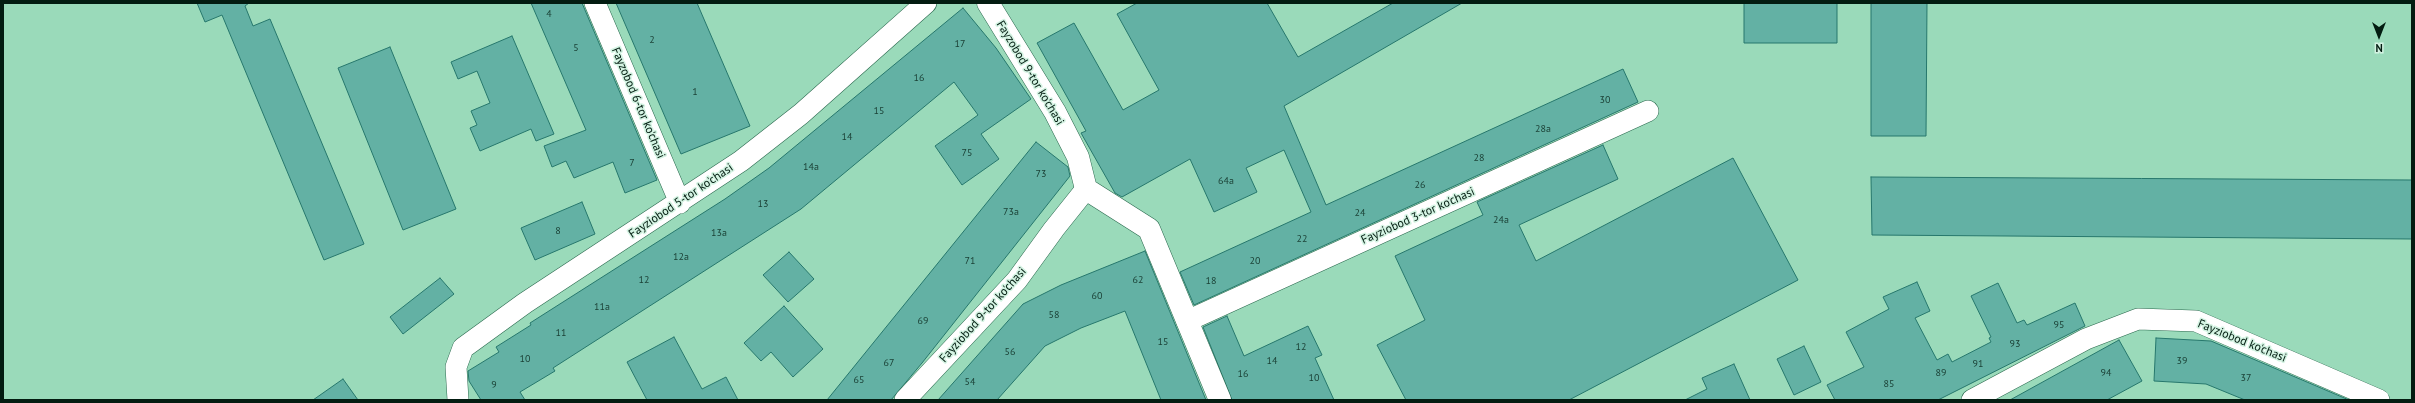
<!DOCTYPE html>
<html>
<head>
<meta charset="utf-8">
<style>
	body { margin:0 }
	#map { position:relative; width:2415px; height:403px; overflow:hidden; background:#9adaba; font-family:"PT Sans",sans-serif }
	canvas { display:block }
	.frame { position:absolute; inset:0; border:4px solid #031c11; pointer-events:none }
	.north { position:absolute; left:2359px; top:16px; width:40px; height:40px; -webkit-text-stroke:3px #d3f3e2; paint-order:stroke; rotate:180deg; font-size:11px; font-weight:700; line-height:16px; text-align:center; color:#031c11 }
	.north::after { content:''; display:block; margin:auto; width:14px; height:18px; background:#031c11; clip-path:polygon(50% 0,100% 100%,50% 72%,0 100%) }
</style>
</head>
<body>
<div id="map">
<canvas width="2415" height="403"></canvas>
<div class="frame"></div>
<div class="north">N</div>
</div>
<script>
const ctx = document.querySelector('canvas').getContext('2d');
ctx.lineJoin = 'round';
function fill(path, color) { ctx.fillStyle = color; ctx.fill(path, 'evenodd'); }
const toPath = rows => new Path2D(rows.map(r => 'M' + r).join(''));
function strokePath(path, color, width, dash) { ctx.strokeStyle = color; ctx.lineWidth = width; ctx.lineCap = dash ? 'butt' : 'round'; ctx.setLineDash(dash || []); ctx.stroke(path); }
function label(font, color, halo, rows, align = 'center') {
  ctx.font = font + ' "PT Sans",sans-serif'; ctx.lineWidth = 3; ctx.setLineDash([]); ctx.textBaseline = 'middle'; ctx.strokeStyle = halo; ctx.fillStyle = color; for (const [text, x, y, turn = 0] of rows) {
    ctx.save(); ctx.translate(x, y); ctx.rotate((+turn || 0) * Math.PI / 180); ctx.textAlign = isNaN(turn) ? turn : align; if (halo) ctx.strokeText(text, 0, 0); ctx.fillText(text, 0, 0); ctx.restore();
  }
}
const building = toPath([
	[197,3,249,3,245,6,253,26,270,19,364,244,324,260,222,15,205,22,197,3],
	[531,3,582,3,657,180,625,193,613,162,574,178,566,161,552,167,544,146,586,130,531,3],
	[616,3,697,3,750,126,681,154,616,3],
	[1137,3,1267,3,1298,57,1393,3,1462,3,1284,106,1326,205,1623,69,1638,102,1194,305,1180,272,1311,212,1284,150,1246,168,1257,192,1214,212,1190,159,1122,197,1115,193,1081,133,1086,131,1037,43,1074,23,1123,110,1159,90,1117,14,1137,3],
	[1744,3,1837,3,1837,43,1744,43,1744,3],
	[1871,3,1927,3,1926,136,1871,136,1871,3],
	[963,8,996,48,1031,99,981,134,999,159,962,185,935,146,978,115,954,82,801,209,553,368,555,371,520,392,525,400,481,400,469,381,468,371,499,352,496,347,531,325,530,323,725,199,769,168,963,8],
	[512,36,554,134,536,141,531,129,480,151,470,128,477,125,471,111,490,103,477,71,458,79,451,62,512,36],
	[390,47,456,209,403,230,338,68,390,47],
	[1036,142,1068,167,1070,176,922,363,891,400,827,400,1036,142],
	[1603,145,1618,179,1519,225,1536,261,1733,158,1798,280,1569,400,1406,400,1377,345,1425,320,1395,256,1483,215,1477,202,1603,145],
	[1871,177,2412,180,2412,239,1872,235,1871,177],
	[582,202,595,234,535,260,521,228,582,202],
	[1145,251,1206,400,1161,400,1125,311,1081,328,1045,346,997,400,938,400,1023,304,1061,285,1145,251],
	[789,252,814,279,788,302,763,275,789,252],
	[440,278,454,294,403,334,390,317,440,278],
	[1917,282,1930,311,1915,318,1937,360,1948,354,1952,362,1991,342,1989,338,1991,337,1971,296,1998,283,2017,323,2024,320,2027,325,2075,303,2085,326,1938,400,1835,400,1827,385,1864,367,1846,332,1889,309,1883,297,1917,282],
	[784,306,823,349,793,377,771,352,761,361,744,343,784,306],
	[1227,316,1244,356,1308,326,1322,355,1315,358,1334,400,1232,400,1203,327,1227,316],
	[674,337,702,389,726,377,738,400,647,400,627,362,674,337],
	[2156,338,2211,341,2349,400,2245,400,2206,384,2154,381,2156,338],
	[2119,340,2142,381,2107,400,2010,400,2119,340],
	[1804,346,1821,382,1794,395,1777,359,1804,346],
	[1734,364,1750,400,1685,400,1707,389,1702,378,1734,364],
	[343,379,358,400,313,400,343,379]
]);
const minor = toPath([
	[595,3,680,203],
	[1187,321,1648,111],
	[458,400,456,367,463,348,525,303,741,161,801,114,926,3],
	[905,400,1017,280,1054,229,1086,189],
	[1972,400,2086,339,2138,319,2196,321,2379,400]
]);
const tertiary = toPath([
	[988,3,1055,112,1078,157,1086,189,1149,229,1220,400]
]);
const numberNames = [
	["4",549,14],
	["2",652,40],
	["17",960,44],
	["5",576,48],
	["16",919,78],
	["1",695,92],
	["30",1605,100],
	["15",879,111],
	["28a",1543,129],
	["14",847,137],
	["75",967,153],
	["28",1479,158],
	["7",632,163],
	["14a",811,167],
	["73",1041,174],
	["64a",1226,181],
	["26",1420,185],
	["13",763,204],
	["73a",1011,212],
	["24",1360,213],
	["24a",1501,220],
	["8",558,231],
	["13a",719,233],
	["22",1302,239],
	["12a",681,257],
	["71",970,261],
	["20",1255,261],
	["12",644,280],
	["62",1138,280],
	["18",1211,281],
	["60",1097,296],
	["11a",602,307],
	["58",1054,315],
	["69",923,321],
	["95",2059,325],
	["11",561,333],
	["15",1163,342],
	["93",2015,344],
	["12",1301,347],
	["56",1010,352],
	["10",525,359],
	["14",1272,361],
	["39",2182,361],
	["67",889,363],
	["91",1978,364],
	["89",1941,373],
	["94",2106,373],
	["16",1243,374],
	["10",1314,378],
	["37",2246,378],
	["65",859,380],
	["54",970,382],
	["85",1889,384],
	["9",494,385]
];
const streetNames = [
	["Fayzobod 9-tor ko'chasi",1030,73,59],
	["Fayzobod 6-tor ko'chasi",638,103,67],
	["Fayziobod 5-tor ko'chasi",681,201,-34],
	["Fayziobod 3-tor ko'chasi",1418,216,-24],
	["Fayziobod 9-tor ko'chasi",983,315,-48],
	["Fayziobod ko'chasi",2242,341,22]
];
fill(building, '#63b1a4');
strokePath(building, '#26776c', 1);
strokePath(minor, '#29684d', 22);
strokePath(tertiary, '#29684d', 23);
strokePath(minor, '#fff', 21);
strokePath(tertiary, '#fff', 22);
label('10px', '#1b4136', null, numberNames);
label('12px', '#031c11', '#d3f3e2', streetNames);
</script>
</body>
</html>
